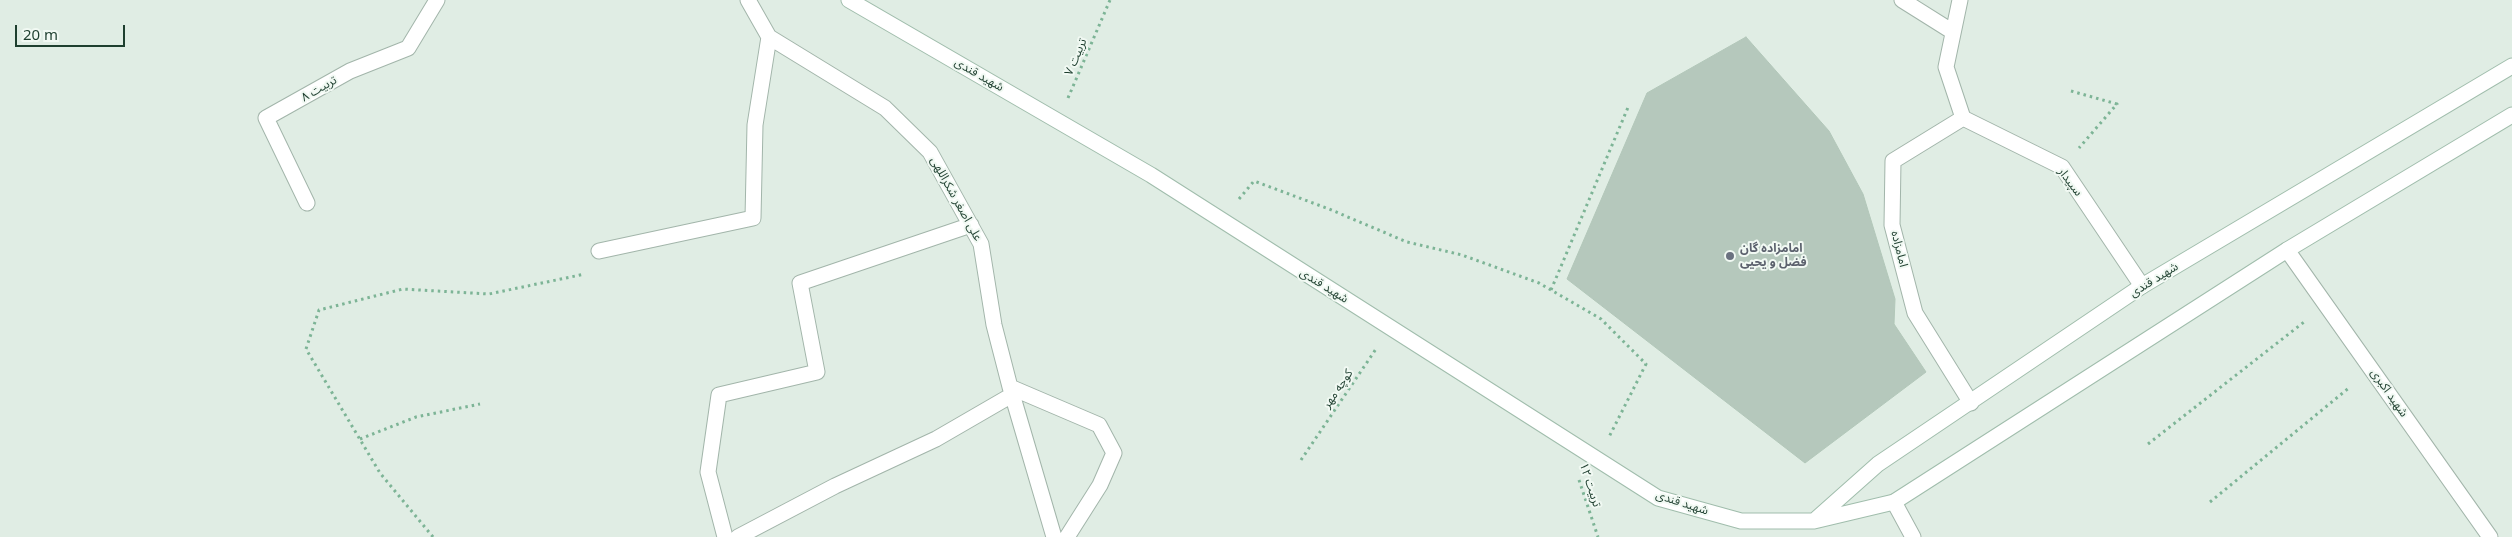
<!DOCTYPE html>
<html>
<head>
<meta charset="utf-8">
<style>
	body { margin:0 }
	#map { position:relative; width:2512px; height:537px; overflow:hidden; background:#e0ede4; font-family:"Noto Sans",sans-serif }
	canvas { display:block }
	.scale { position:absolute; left:15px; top:25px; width:110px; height:22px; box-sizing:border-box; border:2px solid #1e3f2f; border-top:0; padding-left:6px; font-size:15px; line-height:18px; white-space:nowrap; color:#1e3f2f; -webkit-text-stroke:4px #f1f9f3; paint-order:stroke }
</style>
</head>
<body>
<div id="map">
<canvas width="2512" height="537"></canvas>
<div class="scale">20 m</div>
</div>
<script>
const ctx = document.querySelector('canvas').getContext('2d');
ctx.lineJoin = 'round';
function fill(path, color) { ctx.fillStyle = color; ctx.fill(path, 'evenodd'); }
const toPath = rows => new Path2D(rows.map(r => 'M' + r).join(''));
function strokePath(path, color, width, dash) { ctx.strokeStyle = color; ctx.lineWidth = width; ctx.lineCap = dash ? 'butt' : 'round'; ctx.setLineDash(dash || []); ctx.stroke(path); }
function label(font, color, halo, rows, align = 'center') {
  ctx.font = font + ' "Noto Sans","Noto Sans Arabic",sans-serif'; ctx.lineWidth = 4; ctx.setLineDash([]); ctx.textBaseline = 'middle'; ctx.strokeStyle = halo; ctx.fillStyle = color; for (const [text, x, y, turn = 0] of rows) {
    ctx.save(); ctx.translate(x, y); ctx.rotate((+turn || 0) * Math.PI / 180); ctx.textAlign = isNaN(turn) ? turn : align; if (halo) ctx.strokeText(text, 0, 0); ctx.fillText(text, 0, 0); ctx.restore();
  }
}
const building = toPath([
	[1746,37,1829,131,1863,194,1895,299,1894,324,1926,372,1805,463,1567,279,1647,93,1746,37]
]);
const path = toPath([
	[2071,91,2117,104,2079,148],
	[1068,98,1110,0],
	[1239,199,1254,181,1329,209,1407,242,1462,255,1539,283,1601,319,1646,364,1609,437],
	[1551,290,1629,105],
	[360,439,416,417,480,404],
	[2148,444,2304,322],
	[1301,460,1376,349],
	[1579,480,1598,537],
	[2210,502,2350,387],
	[433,537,380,473,306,349,319,310,403,289,489,294,585,274]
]);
const minor = toPath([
	[748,0,769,37,885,108,930,152,981,244,994,325,1010,387,1099,425,1114,453,1100,485,1067,537],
	[1902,0,1953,32],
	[1960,0,1946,67,1963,118],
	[1963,118,1893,161,1892,225,1915,313,1971,403],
	[1963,118,2062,167,2142,286],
	[307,203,266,118,350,71,408,48,437,0],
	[2287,250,2490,537],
	[599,251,753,218,755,125,769,37],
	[1010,387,1054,537],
	[1894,502,1913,537],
	[725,537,708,472,719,395,817,372,800,283,971,225],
	[738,537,835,486,936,439,1012,395]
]);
const secondary = toPath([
	[849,0,1151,175,1658,498,1741,521,1814,521,1894,502,2287,250,2512,115],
	[1815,520,1878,464,2142,286,2512,66]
]);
const markers = [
	[1730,256,5,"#6b7280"]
];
const streetNames = [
	["تربیت ۷",1076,57,-67],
	["شهید قندی",979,75,30],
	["تربیت ۸",319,89,-30],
	["سپیدار",2070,182,53],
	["علی اصغر شکراللهی",956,199,61],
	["امامزاده",1899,249,76],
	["شهید قندی",2154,280,-32],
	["شهید قندی",1324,286,32],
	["کوچه مهر",1338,389,-56],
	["شهید اکبری",2389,393,55],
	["تربیت ۱۲",1590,485,72],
	["شهید قندی",1682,503,18]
];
const worshipNames = [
	["امامزاده گان",1740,249],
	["فضل و یحیی",1740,263]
];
fill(building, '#b5c8bc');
strokePath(building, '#b2c7b9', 1);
strokePath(minor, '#a2b5aa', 17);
strokePath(secondary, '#a0bdac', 17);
strokePath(path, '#7db496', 3, [2.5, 4]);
strokePath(minor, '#fff', 15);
strokePath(secondary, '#fff', 15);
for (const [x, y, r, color] of markers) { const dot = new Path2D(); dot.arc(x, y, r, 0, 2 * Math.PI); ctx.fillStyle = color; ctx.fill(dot); strokePath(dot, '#f1f9f3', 2); }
label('12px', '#1e3f2f', '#f1f9f3', streetNames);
label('bold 12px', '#5b616d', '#f1f9f3', worshipNames, 'left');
</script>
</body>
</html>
